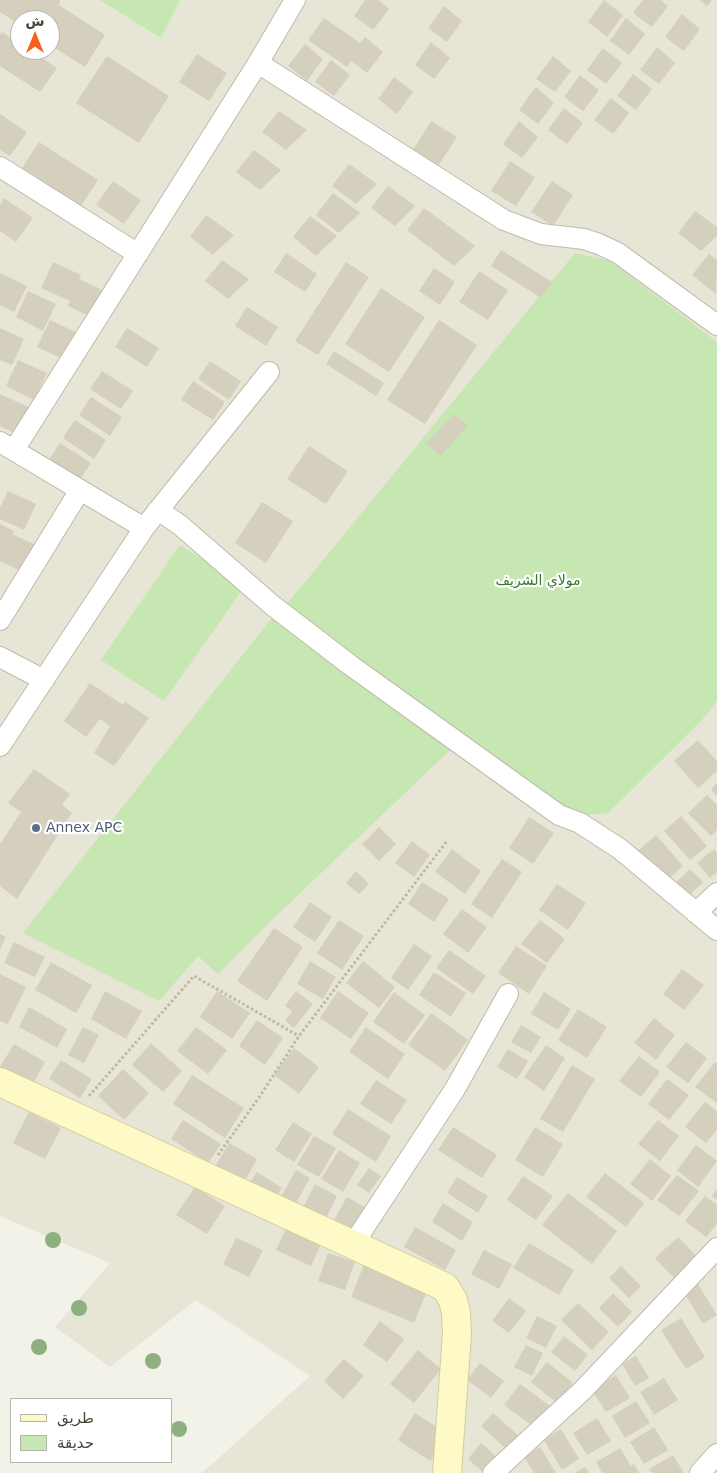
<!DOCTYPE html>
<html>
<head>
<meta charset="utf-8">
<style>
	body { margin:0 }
	#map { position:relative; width:717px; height:1473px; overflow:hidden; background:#f3f2e8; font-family:"DejaVu Sans",Vazirmatn,sans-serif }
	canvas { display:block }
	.legend { position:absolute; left:10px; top:1398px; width:162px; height:65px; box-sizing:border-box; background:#fff; border:1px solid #b5b4af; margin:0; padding:6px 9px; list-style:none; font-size:15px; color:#474337 }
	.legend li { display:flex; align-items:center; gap:10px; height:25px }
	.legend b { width:25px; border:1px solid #b5b4af }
	.north { position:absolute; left:10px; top:10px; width:50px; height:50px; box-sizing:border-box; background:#fff; border:1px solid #b5b4af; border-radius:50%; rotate:0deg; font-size:14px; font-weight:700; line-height:20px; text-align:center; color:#474337 }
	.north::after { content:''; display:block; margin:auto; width:18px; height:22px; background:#f6621d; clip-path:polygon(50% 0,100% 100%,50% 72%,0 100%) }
</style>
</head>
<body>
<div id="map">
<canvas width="717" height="1473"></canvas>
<ul class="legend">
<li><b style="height:6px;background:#fdfac8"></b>طريق</li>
<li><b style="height:14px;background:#c6e7b1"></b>حديقة</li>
</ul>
<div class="north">ش</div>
</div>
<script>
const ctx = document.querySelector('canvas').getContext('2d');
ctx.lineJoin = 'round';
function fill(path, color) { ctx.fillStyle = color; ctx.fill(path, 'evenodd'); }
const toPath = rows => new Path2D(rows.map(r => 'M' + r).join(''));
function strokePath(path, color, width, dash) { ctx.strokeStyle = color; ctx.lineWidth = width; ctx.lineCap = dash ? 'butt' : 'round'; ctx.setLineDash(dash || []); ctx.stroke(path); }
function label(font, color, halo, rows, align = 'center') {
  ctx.font = font + ' "DejaVu Sans",Vazirmatn,sans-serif'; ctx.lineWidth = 4.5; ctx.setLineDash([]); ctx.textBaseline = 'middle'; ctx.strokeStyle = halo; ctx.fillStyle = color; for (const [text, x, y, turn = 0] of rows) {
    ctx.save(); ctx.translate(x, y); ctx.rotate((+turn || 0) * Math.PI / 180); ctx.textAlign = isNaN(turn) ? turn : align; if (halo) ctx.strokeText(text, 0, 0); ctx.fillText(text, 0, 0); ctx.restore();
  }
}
const residential = toPath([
	[0,0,717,0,717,1473,202,1473,310,1376,196,1300,110,1367,55,1327,110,1263,0,1216],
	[20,20,50,20,50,50,20,50]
]);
const green = toPath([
	[100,0,180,0,161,38],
	[575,253,610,261,717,342,717,701,701,721,608,813,585,815,563,811,451,749,275,917,218,974,198,956,159,1001,23,933,275,614,382,690,287,604],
	[180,545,245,586,164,701,101,660]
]);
const building = toPath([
	[0,0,60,0,59,5,105,35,85,67,50,45,50,20,20,20,20,25,0,12],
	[365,0,378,0,389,9,373,30,354,16],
	[604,0,623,15,607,37,588,22],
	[643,0,661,0,668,6,652,27,633,13],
	[699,0,712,0,707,6],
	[444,6,462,21,447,42,428,28],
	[682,14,700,29,684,51,665,37],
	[324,18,360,43,365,37,383,52,367,73,351,61,347,67,308,40],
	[626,18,645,34,629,55,610,41],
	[2,32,20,44,20,50,30,50,57,68,40,92,0,66,0,35],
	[431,42,450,58,434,79,415,65],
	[305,44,323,59,307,81,288,66],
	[657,47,675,63,659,84,640,70],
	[603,48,622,63,606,84,587,70],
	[197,54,227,73,209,101,179,82],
	[107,56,169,96,139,143,76,103],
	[553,56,571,71,555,92,536,79],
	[331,60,350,75,334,96,315,82],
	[633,74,652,89,636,110,617,96],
	[580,75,599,90,583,111,564,97],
	[394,77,413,92,397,114,378,99],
	[536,87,554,103,538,124,519,110],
	[611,98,629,113,613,134,594,120],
	[564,108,583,123,567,144,548,130],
	[279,111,307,130,286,150,262,132],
	[0,114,27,132,10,156,0,150],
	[431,121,457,137,438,166,413,150],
	[519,121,538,137,522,158,503,144],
	[39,142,98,180,81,206,22,168],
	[254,150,281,170,260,190,236,172],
	[510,161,535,177,516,206,491,191],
	[349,164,377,184,356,204,332,186],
	[113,181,141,200,124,224,96,205],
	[552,181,573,195,553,226,531,212],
	[388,186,415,206,395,226,371,208],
	[333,193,360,213,339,233,316,215],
	[4,198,33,218,16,242,0,231,0,205],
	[424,208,475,246,454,266,431,248,434,244,430,248,407,230],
	[695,211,717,227,717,236,701,251,678,233],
	[206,215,234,235,213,255,190,237],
	[310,216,337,236,316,256,293,237],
	[501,250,552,282,541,298,491,266],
	[286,253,317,274,305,292,274,272],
	[709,254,717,260,716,294,692,275],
	[222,260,249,279,228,299,205,281],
	[53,262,81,275,79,279,108,293,96,319,68,306,70,301,41,288],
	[346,262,369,277,318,355,295,341],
	[434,268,455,282,440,305,419,291],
	[479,271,508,290,488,320,459,302],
	[0,273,27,286,14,312,0,305],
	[381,288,425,317,389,372,345,344],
	[28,291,56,304,43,331,16,317],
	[247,307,278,327,266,346,235,326],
	[50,320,78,333,65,360,37,347],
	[439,320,477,345,425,424,387,400],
	[0,328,24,339,12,365,0,360],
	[127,328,159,348,147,367,115,347],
	[334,351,384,383,376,396,326,364],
	[18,360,47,373,34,400,6,386],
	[210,361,241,381,229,400,198,379],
	[102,371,133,391,121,409,90,389],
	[193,381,225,402,213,420,181,400],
	[0,394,28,407,16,434,0,426],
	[91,397,122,417,110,436,79,415],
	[454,414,468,426,440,456,426,443],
	[75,420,106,440,94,459,63,438],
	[60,443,91,463,79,481,48,461],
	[309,446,348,471,326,504,287,479],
	[8,491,36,504,24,530,0,519,0,508],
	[262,502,293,521,266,563,235,543],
	[0,524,14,531,12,534,38,546,25,573,0,561],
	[90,683,123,705,125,702,149,718,114,766,94,753,110,726,100,719,86,737,64,721],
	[698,740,717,761,717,771,698,788,674,761],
	[34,769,70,794,62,805,72,813,17,899,0,886,0,844,21,812,8,803],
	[717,783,717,796,711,790],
	[707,795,717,805,717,830,711,836,688,813],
	[681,816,707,846,690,860,664,831],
	[529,817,554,833,533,864,509,848],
	[379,827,396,844,379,861,362,844],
	[656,835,683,866,663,884,635,853],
	[412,841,430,855,414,877,395,863],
	[452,849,481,871,465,894,435,872],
	[714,849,717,853,717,872,710,878,697,863],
	[502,859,522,872,492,918,471,904],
	[690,869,703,882,687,898,673,885],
	[356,871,369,884,359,894,346,883],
	[422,882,449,899,434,922,408,904],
	[557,884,586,903,568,930,539,910],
	[310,902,332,917,315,942,293,927],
	[462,909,487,927,468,953,443,934],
	[339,920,364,936,342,970,317,953],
	[540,920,565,939,547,963,521,944],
	[274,928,303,947,267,1001,237,981],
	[0,934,6,937,0,949],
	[14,942,45,957,35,977,4,963],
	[414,944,432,956,408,990,391,978],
	[516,946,547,966,529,994,498,973],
	[449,950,486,976,473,994,436,968],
	[310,961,336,977,323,999,297,984],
	[363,961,395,987,379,1008,346,983],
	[51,962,92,985,76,1013,35,990],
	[682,969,704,985,684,1010,663,994],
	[434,972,466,993,451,1017,419,995],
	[0,974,26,987,8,1024,0,1021],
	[105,991,142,1011,126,1039,91,1019],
	[217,991,250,1013,232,1039,200,1017],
	[296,991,313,1004,294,1028,285,1021,292,1011,285,1006],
	[338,991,369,1013,351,1039,320,1018],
	[394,992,425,1015,404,1044,373,1022],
	[544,992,571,1009,558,1030,531,1014],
	[29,1007,67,1029,57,1048,19,1027],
	[578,1009,607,1027,587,1058,558,1040],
	[431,1013,468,1040,445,1071,408,1045],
	[654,1018,675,1035,656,1060,634,1043],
	[257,1020,283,1038,265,1065,239,1046],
	[521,1025,541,1037,531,1053,511,1042],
	[83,1027,99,1035,84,1063,68,1055],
	[196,1027,227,1050,208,1074,177,1051],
	[366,1027,405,1054,388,1079,349,1052],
	[686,1042,707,1058,688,1083,666,1067],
	[151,1043,182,1071,163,1092,132,1065],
	[14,1044,45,1062,29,1091,0,1074,0,1067],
	[546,1045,565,1058,544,1091,524,1077],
	[294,1048,319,1067,299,1094,274,1075],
	[508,1049,528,1061,517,1079,497,1067],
	[639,1056,660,1072,641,1097,619,1081],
	[61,1060,92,1079,80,1098,49,1079],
	[715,1062,717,1064,717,1103,695,1087],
	[572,1065,595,1079,563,1132,540,1119],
	[123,1069,149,1093,124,1120,98,1096],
	[192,1075,244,1108,225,1138,173,1104],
	[667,1079,689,1095,669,1120,648,1104],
	[376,1080,407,1100,391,1124,360,1104],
	[705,1102,717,1111,717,1130,706,1143,685,1127],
	[348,1109,391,1136,376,1162,332,1134],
	[29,1112,61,1128,45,1159,13,1143],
	[183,1120,221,1144,208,1163,171,1139],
	[658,1120,679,1136,660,1161,638,1144],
	[293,1122,312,1134,294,1162,275,1150],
	[453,1127,497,1155,482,1178,438,1150],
	[535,1127,563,1144,543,1177,515,1160],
	[314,1136,336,1148,319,1177,297,1165],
	[229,1143,257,1159,242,1186,213,1170],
	[696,1145,717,1161,698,1187,677,1170],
	[339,1150,360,1163,343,1192,321,1179],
	[650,1159,671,1176,652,1201,630,1184],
	[369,1168,381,1176,369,1193,357,1185],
	[296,1170,310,1178,293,1208,279,1200],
	[257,1172,282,1188,275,1198,250,1182],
	[605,1173,644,1203,626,1227,586,1197],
	[677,1175,699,1191,679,1216,657,1200],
	[523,1176,553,1196,536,1220,507,1200],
	[457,1177,488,1196,478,1213,447,1193],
	[315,1184,337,1196,323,1224,300,1213],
	[195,1187,225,1206,207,1234,176,1215],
	[717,1189,717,1200,712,1196],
	[568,1193,617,1231,592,1264,542,1225],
	[705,1196,717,1205,717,1224,706,1237,685,1221],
	[347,1197,368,1209,354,1232,334,1220],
	[443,1203,473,1222,462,1241,432,1222],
	[287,1226,322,1242,311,1266,276,1250],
	[415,1227,456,1250,445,1270,404,1247],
	[678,1237,698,1258,676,1280,655,1258],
	[236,1238,263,1250,249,1277,223,1264],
	[529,1243,574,1270,559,1295,513,1268],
	[484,1250,512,1264,499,1289,471,1274],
	[328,1253,355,1262,345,1290,318,1281],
	[364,1265,427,1291,414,1323,351,1297],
	[621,1266,641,1286,629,1298,609,1278],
	[697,1283,717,1315,703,1324,683,1291],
	[613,1293,632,1312,618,1327,599,1308],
	[509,1298,526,1311,509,1333,492,1321],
	[578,1303,609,1332,592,1350,561,1320],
	[537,1316,557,1326,546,1348,526,1338],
	[681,1318,705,1357,686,1369,661,1330],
	[380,1321,404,1339,387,1362,363,1345],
	[564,1336,588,1355,575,1371,551,1352],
	[526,1345,543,1353,532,1376,514,1367],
	[418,1350,441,1369,414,1403,390,1384],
	[636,1356,649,1378,635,1386,622,1364],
	[344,1359,364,1376,343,1399,324,1381],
	[547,1362,573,1383,557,1403,531,1382],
	[480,1363,504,1381,491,1398,467,1380],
	[616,1375,630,1398,606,1412,592,1390],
	[664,1378,678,1400,654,1415,640,1392],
	[520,1384,550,1406,534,1427,504,1405],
	[636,1401,650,1423,625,1438,612,1416],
	[415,1413,448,1434,430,1461,398,1440],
	[493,1413,518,1435,505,1448,481,1426],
	[597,1418,611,1441,587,1455,573,1433],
	[654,1427,668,1450,644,1464,630,1442],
	[561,1429,579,1459,562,1470,544,1440],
	[481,1443,501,1461,484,1473,468,1459],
	[540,1447,556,1473,534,1473,524,1457],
	[620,1448,631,1466,634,1464,639,1473,602,1473,596,1462],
	[673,1455,684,1473,652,1473,649,1469],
	[585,1467,589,1473,574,1473]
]);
const path = toPath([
	[89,1096,194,976,299,1036],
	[218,1155,260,1096,299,1036,447,841]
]);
const street = toPath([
	[258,63,504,220,541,234,584,239,599,244,618,253,717,325],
	[0,167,138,254],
	[0,442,144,528],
	[14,450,258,63,295,0],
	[158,510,180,525,272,605,350,665,559,815,580,823,620,849,717,930],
	[0,620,80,490],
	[0,657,44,680],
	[0,746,144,528,269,372],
	[696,913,717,893],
	[352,1246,455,1089,508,994],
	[493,1473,583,1390,717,1248],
	[700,1473,717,1454]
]);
const secondary = toPath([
	[0,1082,445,1287,453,1300,456,1313,457,1334,447,1473]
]);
const trees = [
	[53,1240],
	[79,1308],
	[39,1347],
	[153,1361],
	[179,1429]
];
const markers = [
	[36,828,5,"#5c6f8a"]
];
const parkNames = [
	["مولاي الشريف",538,581]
];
const serviceNames = [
	["Annex APC",46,828]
];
fill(residential, '#e7e5d6');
fill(green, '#c6e7b1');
fill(building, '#d5d0bd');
strokePath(street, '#bfbbaa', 22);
strokePath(secondary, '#d3cd99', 30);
strokePath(path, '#c0ba9c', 3, [2.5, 2.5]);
strokePath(street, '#fff', 20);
strokePath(secondary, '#fdfac8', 28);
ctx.fillStyle = '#8eaf80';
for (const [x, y] of trees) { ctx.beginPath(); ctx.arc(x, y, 8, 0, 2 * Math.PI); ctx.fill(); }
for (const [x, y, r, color] of markers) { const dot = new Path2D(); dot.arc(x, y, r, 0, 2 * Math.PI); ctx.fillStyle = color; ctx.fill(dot); strokePath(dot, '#fff', 2); }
label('14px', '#3b782b', '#fff', parkNames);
label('14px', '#4e5e75', '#fff', serviceNames, 'left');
</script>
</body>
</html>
